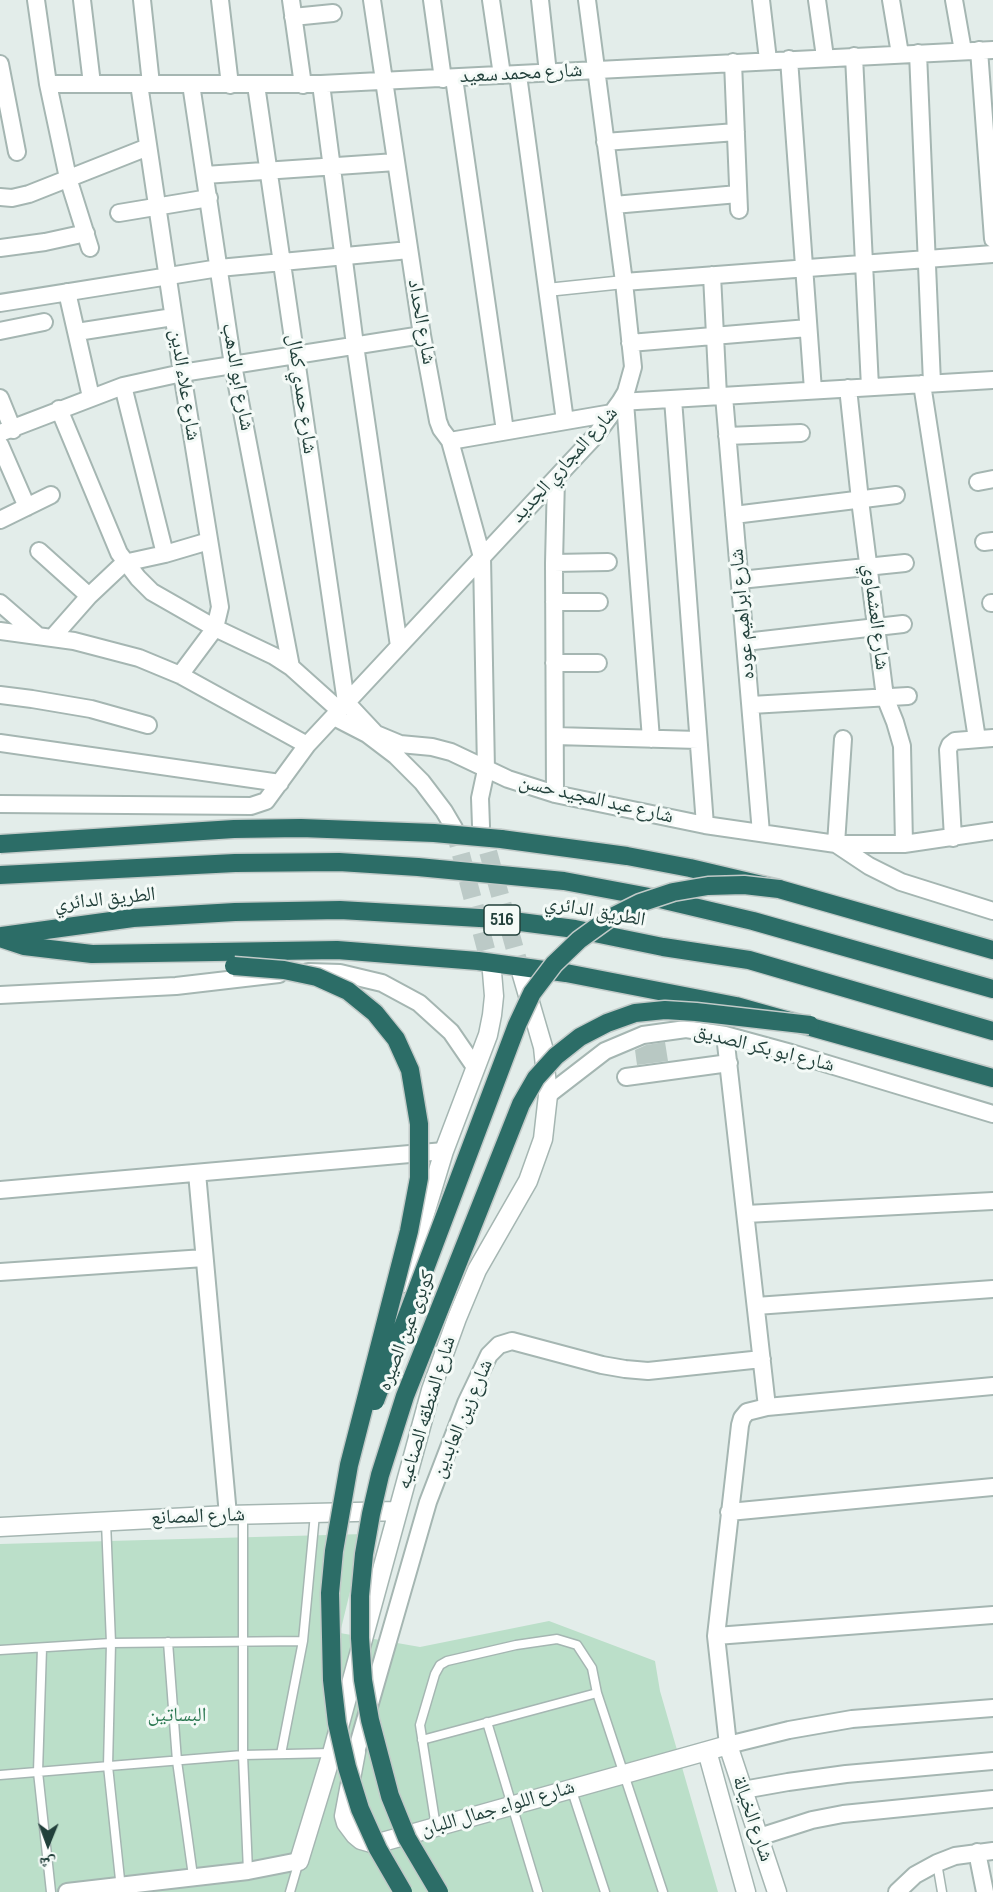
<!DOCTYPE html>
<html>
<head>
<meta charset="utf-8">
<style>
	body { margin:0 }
	#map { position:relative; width:993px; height:1892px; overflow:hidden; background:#e3edea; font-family:"Sofia Sans Condensed","Noto Naskh Arabic",sans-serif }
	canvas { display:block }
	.north { position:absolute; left:18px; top:1814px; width:60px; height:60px; -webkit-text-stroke:4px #f4faf7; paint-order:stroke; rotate:181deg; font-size:16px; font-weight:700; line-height:24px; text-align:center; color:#22403b }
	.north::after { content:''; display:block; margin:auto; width:21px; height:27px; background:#22403b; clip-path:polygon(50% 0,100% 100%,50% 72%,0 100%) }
</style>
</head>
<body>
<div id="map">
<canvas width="993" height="1892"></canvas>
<div class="north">ش</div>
</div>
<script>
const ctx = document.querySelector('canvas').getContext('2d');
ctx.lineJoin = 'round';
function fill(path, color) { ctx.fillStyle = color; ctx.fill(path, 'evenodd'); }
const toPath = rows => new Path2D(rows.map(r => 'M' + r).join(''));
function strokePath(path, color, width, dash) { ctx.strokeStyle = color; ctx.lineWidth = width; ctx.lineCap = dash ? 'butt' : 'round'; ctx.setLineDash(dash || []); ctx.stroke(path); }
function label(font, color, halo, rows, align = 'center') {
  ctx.font = font + ' "Sofia Sans Condensed","Noto Naskh Arabic",sans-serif'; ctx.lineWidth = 6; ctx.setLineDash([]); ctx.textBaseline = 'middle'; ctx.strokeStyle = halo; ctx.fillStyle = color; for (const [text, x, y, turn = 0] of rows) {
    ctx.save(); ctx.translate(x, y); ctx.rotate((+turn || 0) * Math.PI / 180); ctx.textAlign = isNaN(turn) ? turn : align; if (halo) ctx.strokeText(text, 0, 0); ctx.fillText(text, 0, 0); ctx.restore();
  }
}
const green = toPath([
	[364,1534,340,1633,420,1647,549,1621,655,1661,660,1691,718,1892,0,1892,0,1544]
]);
const building = toPath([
	[665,1042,668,1061,637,1065,635,1050,646,1045]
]);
const tertiaryTunnel = toPath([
	[481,826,522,975],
	[454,828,492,972]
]);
const service = toPath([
	[243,1515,243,1755,248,1871],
	[106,1522,111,1643,108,1766,121,1889],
	[168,1642,177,1761,193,1876],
	[42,1648,38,1772,51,1892],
	[0,1650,111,1643,303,1641],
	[487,1722,538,1892],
	[422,1740,597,1693],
	[281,1754,303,1641,315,1514],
	[0,1775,243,1755,332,1753],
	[571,1788,605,1892],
	[436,1827,420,1725,435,1674,440,1665,447,1661,516,1645,557,1639,577,1645,592,1668,597,1693,663,1892],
	[937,1863,942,1892],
	[290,1892,299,1861]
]);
const pedestrian = toPath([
	[547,290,624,282]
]);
const minor = toPath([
	[36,0,48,84,68,178,90,248],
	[82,0,92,84],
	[142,0,151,84],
	[220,0,230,85],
	[291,0,303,85],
	[372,0,422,335,438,421,441,429,450,441,482,557,486,770,480,798,481,826],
	[432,0,443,79],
	[491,0,502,75],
	[540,0,548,73],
	[761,0,768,60],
	[817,0,825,57],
	[891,0,900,54],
	[954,0,963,51],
	[293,17,333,13],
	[979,50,993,239],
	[918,53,932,383],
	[854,56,870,387],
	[789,59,813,390],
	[733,62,739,210],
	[0,64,17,152],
	[518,75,565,421],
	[454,78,505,431],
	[48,84,321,84,993,50],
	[139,84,182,373,220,607,215,628,180,675],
	[191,84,233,365,291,667],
	[321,84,355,345,399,646],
	[256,85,346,702,376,734,400,744,432,747,451,752,508,779,555,794,705,825,836,844,904,844,993,831],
	[605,142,736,132],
	[205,175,396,162],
	[0,197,12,198,29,194,148,147],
	[614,205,738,194],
	[119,213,209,198],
	[0,248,45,242,86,233],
	[712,275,718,396],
	[624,282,993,254],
	[67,292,91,397],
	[0,303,219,268,409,250],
	[0,331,44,322],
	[77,332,173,317],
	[630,343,808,328],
	[922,384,977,739],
	[123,386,165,554],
	[848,388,860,500,885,697,895,722,902,746,904,844],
	[724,396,761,833],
	[0,398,13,430],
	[673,399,705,825],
	[620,402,993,380],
	[625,402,651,739],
	[59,409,119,553,138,578,152,592,215,628,274,656,291,667,339,710],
	[0,433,123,386,182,373,422,335],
	[727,436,801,433],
	[450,441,612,413],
	[0,445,27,507],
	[978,482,993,479],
	[734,515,896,495],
	[0,520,51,495],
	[984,542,993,541],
	[39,551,89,596],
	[554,563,608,562],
	[740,580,905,563],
	[554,602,599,602],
	[0,603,37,635],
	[991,603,993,603],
	[0,631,74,641,139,658,180,675,307,745],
	[52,638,89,596,124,563,165,554,209,541],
	[745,642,903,624],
	[554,663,598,663],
	[0,695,32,699,91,709,148,725],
	[751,705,908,696],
	[334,717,367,734,396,756,422,782,444,811,454,828],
	[555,736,698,740],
	[843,739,836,844,869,866,901,882,993,911],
	[0,743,280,783],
	[555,794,554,563,556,478],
	[0,804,251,806,266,801,307,745,596,435,620,402,626,392,633,367,624,282,587,0],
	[953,838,948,750,950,745,955,741,993,738],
	[308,972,340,973,382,983,419,1003,451,1032,475,1067],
	[0,995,176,986,279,974],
	[725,1035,767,1407],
	[626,1077,729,1063],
	[548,1095,605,1051,643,1035,686,1029,725,1035,791,1053,993,1114],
	[197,1173,228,1515],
	[0,1190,444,1151],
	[746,1214,993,1201],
	[0,1272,204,1258],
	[756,1306,993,1289],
	[993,1386,767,1407,747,1412,742,1418,740,1425,716,1636,728,1745,789,1730,852,1719,993,1708],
	[729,1512,993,1487],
	[716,1636,993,1615],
	[356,1752,428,1502,466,1403,489,1355,499,1345,512,1341,602,1365,625,1369,648,1371,762,1359],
	[743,1790,788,1782,846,1774,993,1761],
	[759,1837,812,1820,843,1814,993,1799],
	[977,1852,985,1892],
	[67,1892,248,1871,299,1861],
	[897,1892,915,1875,937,1863,955,1856,993,1851]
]);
const tertiary = toPath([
	[404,1283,444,1151,488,1035,492,1015,494,996,492,972],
	[0,1527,228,1515,397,1511],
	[707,1751,746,1892],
	[332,1753,356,1752,344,1816,346,1823,355,1835,361,1840,375,1844,728,1745,777,1892],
	[299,1861,332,1753,431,1390,457,1318,477,1270,528,1181,543,1139,548,1095,543,1047,522,975]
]);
const motorway = toPath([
	[501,839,627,856,690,868,779,889,993,950],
	[0,875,235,863,339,862,418,867,564,881,660,899,753,921,993,989],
	[2,936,133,918,235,912,340,910,497,919,575,929,663,947,749,960,993,1031],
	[0,938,24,946,92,954,337,950,478,961,566,973,736,1006,993,1078]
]);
const motorwayBridge = toPath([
	[0,844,234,829,301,828,434,833,501,839],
	[234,966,284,970,317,977,348,991,375,1013,396,1039,410,1070,419,1124,419,1178,409,1231,349,1465,334,1551,330,1593,332,1680,337,1723,347,1767,360,1809,378,1849,403,1892],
	[375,1401,517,1025,532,993,554,964,579,940,608,919,640,903,673,892,708,886,744,885,779,889],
	[439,1892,407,1838,390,1796,370,1720,363,1680,360,1638,360,1596,364,1554,371,1514,380,1475,405,1396,521,1104,536,1078,556,1056,580,1037,607,1023,635,1013,665,1010,696,1012,810,1025]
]);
const shields = [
	[502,920,36]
];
const shieldNames = [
	["516",502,920]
];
const streetNames = [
	["شارع محمد سعيد",521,74,-3],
	["شارع الحداد",421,322,80],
	["شارع ابو الدهب",237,377,80],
	["شارع علاء الدين",184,385,81],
	["شارع حمدي كمال",301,394,82],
	["شارع المجاري الجديد",565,465,-48],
	["شارع ابراهيم عوده",743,614,-95],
	["شارع العشماوي",875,617,83],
	["شارع عبد المجيد حسن",596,800,13],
	["الطريق الدائري",105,900,-6],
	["الطريق الدائري",595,912,10],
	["شارع ابو بكر الصديق",764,1049,14],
	["كوبرى عين الصيره",407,1331,-69],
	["شارع المنطقه الصناعيه",427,1413,-73],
	["شارع زين العابدين",463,1419,-67],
	["شارع المصانع",198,1517,-2],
	["شارع اللواء جمال اللبان",498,1809,-16],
	["شارع الخيالة",752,1819,71]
];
const parkNames = [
	["البساتين",177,1716]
];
fill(green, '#bbdfc9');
fill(building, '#b8c8c3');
strokePath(tertiaryTunnel, '#bccac7', 18, [18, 9]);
strokePath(service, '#a5b6b2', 11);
strokePath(pedestrian, '#a5b6b2', 15);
strokePath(minor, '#a5b6b2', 20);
strokePath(tertiary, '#a5b6b2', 21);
strokePath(motorway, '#c1cac8', 21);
strokePath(service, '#fff', 8);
strokePath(pedestrian, '#fff', 12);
strokePath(minor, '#fff', 16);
strokePath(tertiary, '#fff', 18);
strokePath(motorway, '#2c6d67', 18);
strokePath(motorwayBridge, '#c1cac8', 21, []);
strokePath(motorwayBridge, '#2c6d67', 18);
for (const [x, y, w] of shields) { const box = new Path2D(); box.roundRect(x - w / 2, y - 15, w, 30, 4.5); ctx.fillStyle = '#f4faf7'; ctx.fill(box); strokePath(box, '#22403b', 1.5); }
label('bold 18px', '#22403b', null, shieldNames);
label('20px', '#22403b', '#f4faf7', streetNames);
label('20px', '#2a7851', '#f4faf7', parkNames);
</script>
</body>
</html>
